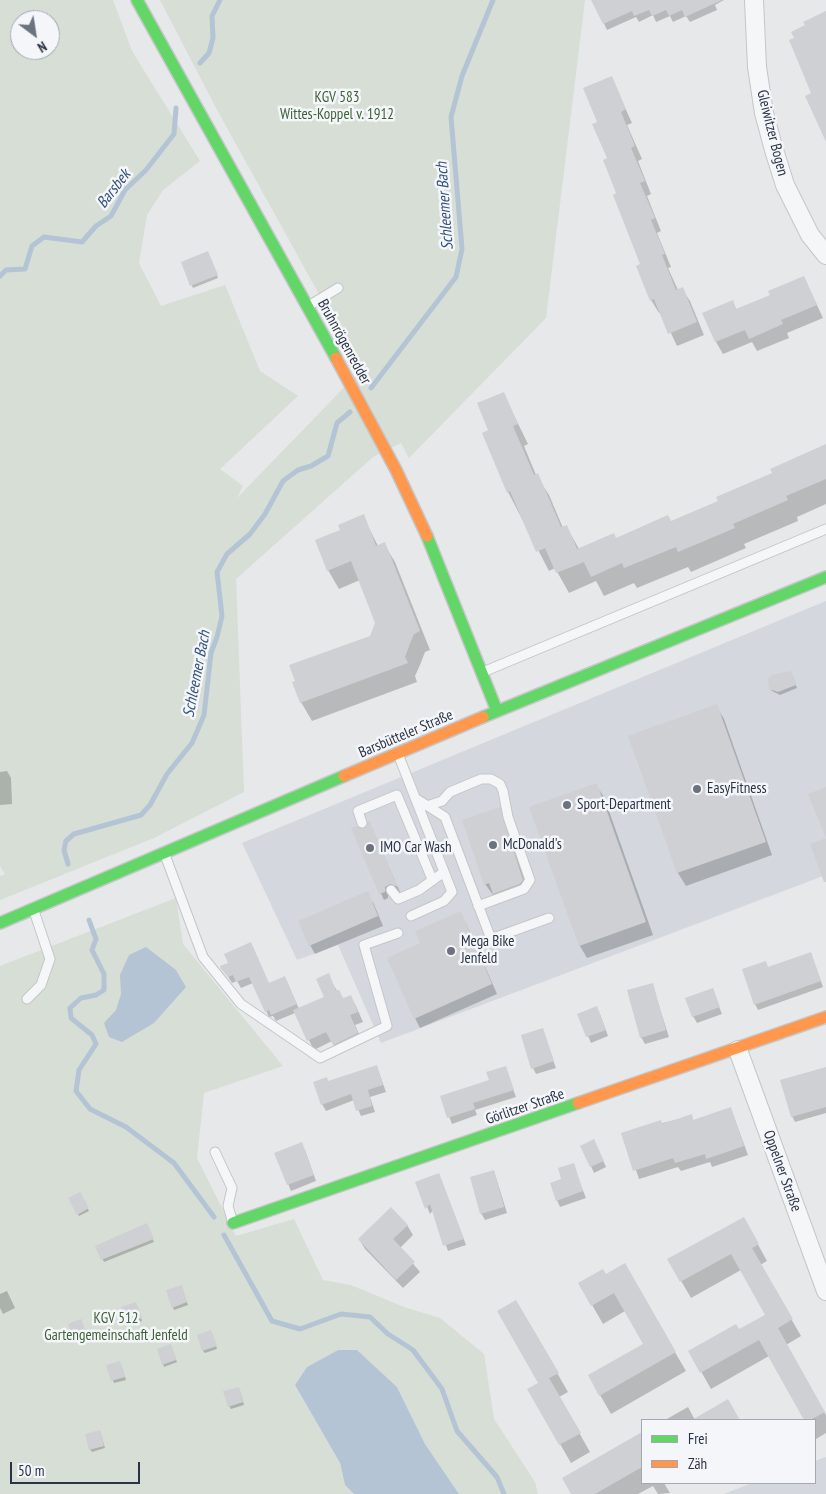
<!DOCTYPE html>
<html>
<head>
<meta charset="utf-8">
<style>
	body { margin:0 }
	#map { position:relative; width:826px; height:1494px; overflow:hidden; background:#e6e8ea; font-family:"PT Sans Narrow",sans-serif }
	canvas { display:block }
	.legend { position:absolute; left:641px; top:1419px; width:175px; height:65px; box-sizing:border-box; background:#f4f6f9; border:1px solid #a4a8b1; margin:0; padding:6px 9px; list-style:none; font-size:15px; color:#2b3445 }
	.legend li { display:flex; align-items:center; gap:10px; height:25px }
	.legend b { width:25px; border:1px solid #a4a8b1 }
	.north { position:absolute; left:10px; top:10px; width:50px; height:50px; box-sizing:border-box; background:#f4f6f9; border:1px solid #a4a8b1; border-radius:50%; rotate:149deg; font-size:14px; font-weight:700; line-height:20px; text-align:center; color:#2b3445 }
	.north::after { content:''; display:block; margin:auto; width:18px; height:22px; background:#6c737f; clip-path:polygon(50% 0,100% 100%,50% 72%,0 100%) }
	.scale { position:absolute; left:10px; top:1462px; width:130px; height:22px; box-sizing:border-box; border:2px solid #2b3445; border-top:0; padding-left:6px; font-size:15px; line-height:18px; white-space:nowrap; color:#2b3445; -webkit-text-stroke:4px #f4f6f9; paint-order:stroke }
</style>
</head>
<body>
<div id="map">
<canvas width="826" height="1494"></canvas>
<ul class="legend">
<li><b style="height:6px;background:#63d668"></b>Frei</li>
<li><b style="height:6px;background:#ff974d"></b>Zäh</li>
</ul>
<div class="north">N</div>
<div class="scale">50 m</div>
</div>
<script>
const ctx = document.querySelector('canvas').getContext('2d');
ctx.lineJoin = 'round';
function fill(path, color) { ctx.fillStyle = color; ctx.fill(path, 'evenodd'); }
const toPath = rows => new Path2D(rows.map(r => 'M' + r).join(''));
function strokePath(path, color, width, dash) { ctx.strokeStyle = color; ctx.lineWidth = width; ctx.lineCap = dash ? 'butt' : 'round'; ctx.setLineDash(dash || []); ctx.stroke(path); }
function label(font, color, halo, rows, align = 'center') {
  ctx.font = font + ' "PT Sans Narrow",sans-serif'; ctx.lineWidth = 5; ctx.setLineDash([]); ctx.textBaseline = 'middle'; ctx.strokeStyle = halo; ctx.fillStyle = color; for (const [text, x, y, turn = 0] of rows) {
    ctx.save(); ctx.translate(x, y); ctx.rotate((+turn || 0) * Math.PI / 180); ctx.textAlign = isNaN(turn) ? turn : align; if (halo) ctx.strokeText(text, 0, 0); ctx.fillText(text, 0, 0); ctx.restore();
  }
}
const built = toPath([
	[826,601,826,875,381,1043,338,945,297,960,242,843],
	[826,1457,826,1494,724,1494,752,1483,815,1483,815,1461]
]);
const green = toPath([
	[0,0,113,0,132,51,200,161,163,190,147,215,139,263,161,306,225,285,260,371,298,396,220,469,243,486,237,498,361,370,216,108,160,0,585,0,546,318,409,458,401,443,373,457,236,579,244,792,154,838,0,900,0,876,5,874,0,866],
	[20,20,50,20,50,50,20,50],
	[176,898,183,944,283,1066,204,1093,197,1158,236,1236,294,1219,323,1280,351,1285,404,1307,440,1318,484,1354,494,1419,535,1482,538,1494,459,1494,425,1444,397,1387,357,1350,338,1350,307,1367,295,1385,340,1463,345,1485,354,1494,0,1494,0,966]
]);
const water = toPath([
	[146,947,176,970,186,987,154,1023,122,1042,109,1037,104,1023,116,1010,121,994,120,975,129,955],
	[338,1350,357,1350,397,1387,425,1444,459,1494,354,1494,345,1485,340,1463,295,1385,307,1367]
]);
const shadow = toPath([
	[593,0,724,0,715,5,717,10,690,22,686,16,673,22,670,16,656,22,653,15,639,22,636,17,607,30],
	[611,77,632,123,627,125,642,159,638,161,651,194,647,196,661,231,657,233,671,267,668,268,678,290,682,289,690,301,704,335,677,346,661,312,659,313,651,300,598,123],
	[209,255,218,278,193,288,182,263],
	[804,277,823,318,787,333,789,338,757,351,752,342,723,354,716,342,732,302,737,310,772,296],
	[503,393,528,444,524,446,536,475,549,495,563,528,566,526,579,549,671,522,720,501,826,446,826,504,797,517,798,521,744,544,746,548,691,572,688,567,637,588,634,583,604,596,596,581,569,593,555,568,549,571,508,492,490,431],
	[363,516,378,546,384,544,395,562,430,650,425,652,420,665,415,676,417,682,312,721,301,702,371,637,377,623,360,580,339,589,328,570,341,531],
	[792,675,797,688,780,695,772,691,770,688],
	[716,706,724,719,772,855,686,886,678,873,630,737],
	[7,771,11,778,12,804,0,805,0,772],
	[596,785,604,797,653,935,587,958,580,946],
	[499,809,505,818,527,890,525,893,499,903,485,884],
	[372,828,400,892,394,890,388,894,388,898,384,900,352,829,365,830],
	[373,902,383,926,315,954,310,945],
	[466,923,497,994,420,1028,415,1018],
	[811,953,823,987,758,1010,755,1004,768,968],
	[222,967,269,984,288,984,299,1009,325,997,328,975,342,1000,350,996,356,1006,363,1022,355,1025,363,1043,339,1054,332,1041,314,1050,295,1013,276,1021,273,1016,269,1017,253,983,241,988,237,981,232,983],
	[652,984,669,1037,645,1044,641,1037],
	[712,989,722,1014,697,1023,693,1016],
	[600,1014,608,1036,591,1043,579,1015],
	[542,1030,556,1068,536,1074,533,1068],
	[377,1067,386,1092,370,1097,375,1112,361,1116,354,1100,326,1111,322,1104,328,1082],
	[505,1067,516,1097,475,1110,477,1115,452,1124,441,1097,490,1080],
	[826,1068,826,1113,795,1122,792,1116],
	[731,1109,748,1155,712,1167,710,1162,681,1171,678,1167,639,1179,623,1133,691,1116,694,1121],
	[597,1147,606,1167,594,1173,591,1166],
	[305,1150,316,1181,291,1191,276,1154],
	[573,1165,586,1198,560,1207,557,1200,563,1179],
	[494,1171,507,1213,485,1220,481,1213],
	[439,1174,466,1245,448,1251,433,1210,430,1214,417,1183],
	[80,1194,89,1211,79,1216,70,1199],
	[744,1219,767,1261,760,1265,801,1336,786,1345,826,1415,826,1433,816,1439,815,1420,806,1420,769,1356,711,1389,690,1352,739,1331,767,1315,741,1270,691,1298,669,1260],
	[407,1225,413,1235,400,1248,420,1272,403,1288,365,1249,359,1239],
	[148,1228,154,1242,104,1262,97,1246],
	[624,1265,686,1371,611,1414,589,1376,645,1344,625,1311,603,1324,580,1284,605,1276],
	[182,1289,188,1305,174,1310,173,1307],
	[7,1291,15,1308,3,1314,0,1308,0,1294],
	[516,1301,568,1392,559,1397,590,1452,571,1463,529,1390,540,1383],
	[137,1306,142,1321,130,1325,129,1323],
	[82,1323,87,1338,76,1342,75,1339],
	[212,1334,217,1349,205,1353,203,1351],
	[172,1349,177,1362,164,1367,163,1364],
	[121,1365,126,1380,114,1383,108,1366],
	[240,1391,244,1405,231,1409,229,1406],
	[727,1401,738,1420,665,1420,688,1407,695,1420],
	[100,1431,105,1448,92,1452,90,1449],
	[642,1434,642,1483,664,1483,670,1493,658,1494,653,1486,638,1494,572,1494,563,1479]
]);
const stream = toPath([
	[200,63,209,53,213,38,212,16,220,0],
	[0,276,6,270,25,269,32,246,44,237,82,242,96,226,111,216,125,190,146,170,174,134,176,108],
	[371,388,456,277,462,249,451,117,462,76,493,0],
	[68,864,64,850,66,841,74,834,141,815,150,805,167,774,192,743,204,715,211,653,217,637,222,616,217,572,227,554,250,534,265,514,283,481,298,470,311,466,328,456,337,423,350,412],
	[89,920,96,939,92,950,104,974,104,990,96,995,81,998,70,1008,71,1018,92,1035,96,1044,79,1070,76,1091,90,1109,126,1127,174,1163,214,1217],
	[224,1235,272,1321,300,1329,341,1314,370,1317,388,1334,413,1350,442,1389,457,1431,497,1477,504,1494]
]);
const building = toPath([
	[591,0,722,0,685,17,682,10,669,16,666,10,652,16,649,10,634,16,632,11,603,24],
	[826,11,826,142,805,96,811,93,789,40,794,38,791,32,805,25,803,22],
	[612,76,626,109,621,112,635,146,631,148,645,181,640,183,655,218,651,220,665,254,662,255,676,290,683,287,697,322,668,334,654,299,650,301,636,266,640,264,613,195,616,193,603,160,607,158,592,124,597,122,583,88],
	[208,251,218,275,190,286,181,262],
	[804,276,817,305,781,320,783,324,749,339,745,330,715,342,702,313,733,300,736,309,770,295,768,291],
	[504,392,518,424,513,426,534,475,538,473,561,527,567,525,577,549,614,533,616,538,668,515,671,521,718,501,716,497,772,473,770,469,826,444,826,479,786,496,788,500,733,524,735,528,678,552,676,547,624,568,622,563,591,577,584,562,556,573,545,548,536,552,510,491,507,493,482,433,488,430,477,403],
	[364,514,376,546,385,542,420,631,414,634,409,646,405,657,408,663,300,703,292,682,295,681,289,665,370,636,375,623,351,561,327,571,315,540,340,530,338,525],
	[791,671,796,685,778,692,769,689,768,679,772,675],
	[717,704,766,842,677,873,628,736],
	[597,783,646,922,579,946,529,807],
	[826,787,826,882,824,882,810,844,826,838,808,794],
	[500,807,523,880,520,884,493,894,489,883,484,885,462,820],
	[369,820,398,887,390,884,385,887,385,892,379,894,351,828,356,826,364,829],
	[368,891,378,916,309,946,298,921],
	[461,911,492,984,414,1019,387,958,420,943,415,931],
	[251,942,269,983,285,976,297,1004,271,1015,269,1010,265,1012,249,977,236,982,233,975,228,977,221,969,220,966,228,963,224,954],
	[811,952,821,981,754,1005,742,969,766,961,768,967],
	[329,973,336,991,339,990,343,998,351,995,358,1012,350,1015,358,1033,333,1045,326,1032,307,1041,293,1010,324,997,316,979],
	[653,983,666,1030,640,1038,627,990],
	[713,988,720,1007,692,1017,685,998],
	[597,1006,606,1030,586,1037,577,1014],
	[543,1028,554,1061,531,1069,521,1035],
	[377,1065,383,1085,368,1090,372,1106,356,1111,351,1094,321,1105,313,1082,327,1077,328,1081],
	[506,1066,514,1090,473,1103,475,1109,447,1118,440,1096,489,1080,486,1072],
	[826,1067,826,1107,791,1117,780,1080],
	[731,1107,744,1146,706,1159,705,1154,675,1163,673,1158,633,1171,621,1133,661,1120,662,1124,692,1114,693,1120],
	[594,1139,604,1161,590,1167,580,1146],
	[302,1142,314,1175,287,1185,274,1153],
	[574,1163,583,1191,556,1201,550,1183,561,1179,558,1168],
	[494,1170,504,1207,480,1214,470,1177],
	[439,1173,464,1239,443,1246,430,1204,425,1209,415,1182],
	[80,1192,89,1208,77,1215,68,1198],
	[391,1207,408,1225,393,1239,415,1262,396,1280,358,1239],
	[744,1217,759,1244,752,1248,793,1319,778,1328,825,1412,810,1420,804,1420,759,1340,700,1373,688,1351,736,1324,739,1329,765,1315,731,1254,680,1282,667,1259],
	[147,1223,154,1239,101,1260,95,1246],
	[625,1263,676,1352,599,1396,588,1375,643,1344,614,1293,591,1306,578,1283,603,1269,606,1274],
	[182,1285,187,1302,172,1308,166,1290],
	[516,1300,559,1373,549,1378,581,1433,559,1445,527,1389,538,1383,497,1311],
	[136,1302,142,1318,128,1323,121,1307],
	[81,1319,87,1335,74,1340,68,1324],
	[211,1330,217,1346,202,1351,197,1335],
	[171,1344,176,1360,162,1365,157,1349],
	[120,1361,125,1377,111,1381,106,1365],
	[239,1387,243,1402,228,1407,223,1391],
	[728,1399,740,1420,692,1420],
	[100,1430,104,1446,89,1450,85,1434],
	[642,1432,642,1467,595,1494,571,1494,562,1478]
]);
const lane = toPath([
	[310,305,338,288],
	[483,672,826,529],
	[398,754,452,892,444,901,411,916],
	[415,798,445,817,491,939,549,918],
	[427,806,442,801,450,792,481,779,491,779,500,784,503,791,508,817,530,880,524,889,478,906],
	[362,823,358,811,397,795,432,879],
	[165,855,203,957,241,1004,320,1058,387,1026,364,945,398,933],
	[391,890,398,899,419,890,444,872],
	[27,999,41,985,50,959,34,911],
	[215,1152,232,1188,228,1206,233,1223]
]);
const street = toPath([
	[754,0,757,67,764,113,774,150,785,185,810,235,826,255],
	[738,1050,826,1291]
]);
const fast = toPath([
	[137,0,336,358],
	[427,536,497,711],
	[483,717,826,577],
	[0,923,344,776],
	[233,1223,578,1103]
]);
const slow = toPath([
	[336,358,396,470,427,536],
	[344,776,483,717],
	[578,1103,826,1017]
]);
const markers = [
	[697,789,5,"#6c737f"],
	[567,805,5,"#6c737f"],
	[493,845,5,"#6c737f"],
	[370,848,5,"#6c737f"],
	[451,951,5,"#6c737f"]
];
const parkNames = [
	["KGV 583",337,98],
	["Wittes-Koppel v. 1912",337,115],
	["KGV 512",116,1319],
	["Gartengemeinschaft Jenfeld",116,1336]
];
const streetNames = [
	["Gleiwitzer Bogen",772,133,76],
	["Bruhnrögenredder",344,342,61],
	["Barsbütteler Straße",406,734,-23],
	["Görlitzer Straße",525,1107,-19],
	["Oppelner Straße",782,1171,70]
];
const poiNames = [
	["EasyFitness",707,789],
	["Sport-Department",577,805],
	["McDonald's",503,845],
	["IMO Car Wash",380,848],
	["Mega Bike",461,942],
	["Jenfeld",461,959]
];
const waterNames = [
	["Barsbek",114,189,-52],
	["Schleemer Bach",445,206,-94],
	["Schleemer Bach",197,674,-79]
];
fill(built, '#d4d7dd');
fill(green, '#d6ded6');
fill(water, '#b4c4d5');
fill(shadow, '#0003');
strokePath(stream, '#b4c4d5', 5);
fill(building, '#ced0d3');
strokePath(lane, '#c4c6c8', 11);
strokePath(street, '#c4c6c8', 20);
strokePath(fast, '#c4c6c8', 14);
strokePath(slow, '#c4c6c8', 14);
strokePath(lane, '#f5f6f7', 9);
strokePath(street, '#f5f6f7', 18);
strokePath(fast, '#63d668', 11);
strokePath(slow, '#ff974d', 11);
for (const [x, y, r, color] of markers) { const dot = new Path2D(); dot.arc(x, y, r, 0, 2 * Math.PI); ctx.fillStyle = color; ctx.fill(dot); strokePath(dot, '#f4f6f9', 2); }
label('15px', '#3f6138', '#f4f6f9', parkNames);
label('15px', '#2b3445', '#f4f6f9', streetNames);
label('15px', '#2b3445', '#f4f6f9', poiNames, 'left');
label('italic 16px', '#34527a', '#f4f6f9', waterNames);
</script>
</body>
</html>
